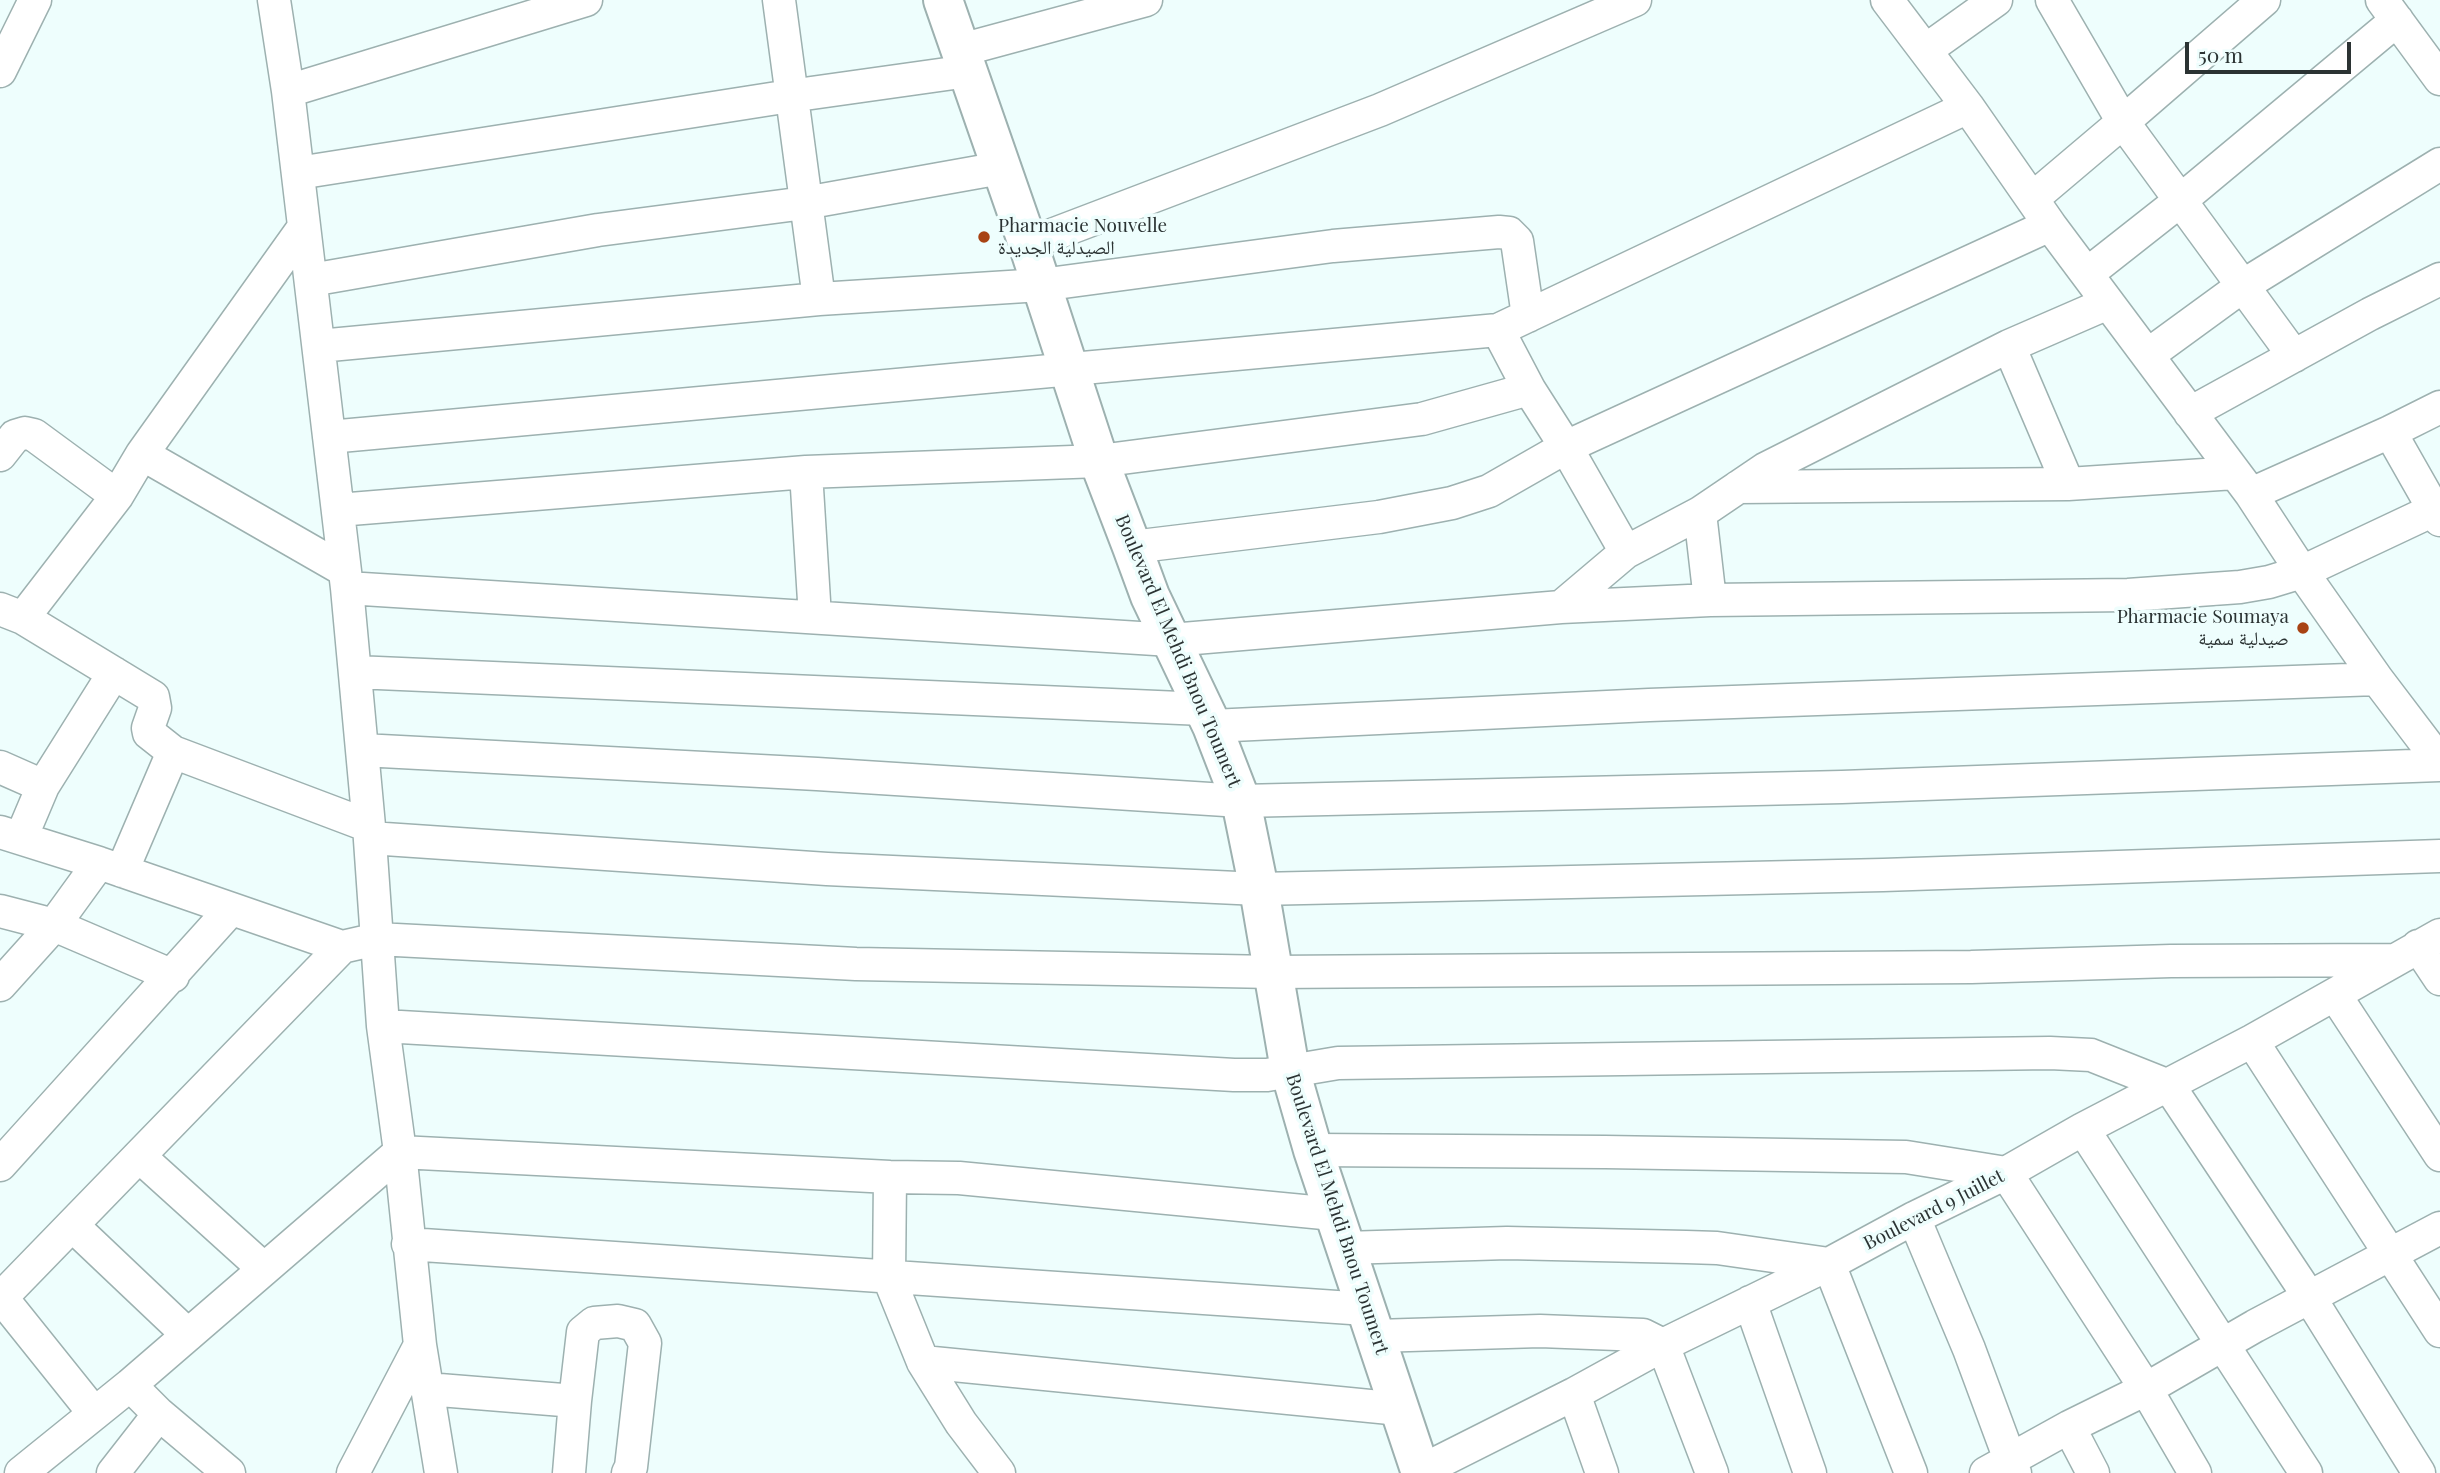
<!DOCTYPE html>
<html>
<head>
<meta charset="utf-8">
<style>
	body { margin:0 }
	#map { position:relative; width:2440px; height:1473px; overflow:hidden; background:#eefefd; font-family:"Playfair Display",serif }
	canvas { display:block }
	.scale { position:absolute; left:2185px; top:42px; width:166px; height:32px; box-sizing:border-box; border:4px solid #2b3333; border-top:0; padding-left:9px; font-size:21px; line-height:24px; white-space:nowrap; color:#2b3333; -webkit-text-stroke:5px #eefefd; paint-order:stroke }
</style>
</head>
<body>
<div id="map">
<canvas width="2440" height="1473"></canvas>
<div class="scale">50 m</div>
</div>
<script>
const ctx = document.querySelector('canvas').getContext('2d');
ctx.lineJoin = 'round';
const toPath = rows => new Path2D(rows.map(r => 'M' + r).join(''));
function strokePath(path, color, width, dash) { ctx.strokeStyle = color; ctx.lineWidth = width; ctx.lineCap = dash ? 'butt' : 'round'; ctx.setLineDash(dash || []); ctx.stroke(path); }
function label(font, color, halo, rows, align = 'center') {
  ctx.font = font + ' "Playfair Display","Noto Naskh Arabic",serif'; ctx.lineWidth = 7; ctx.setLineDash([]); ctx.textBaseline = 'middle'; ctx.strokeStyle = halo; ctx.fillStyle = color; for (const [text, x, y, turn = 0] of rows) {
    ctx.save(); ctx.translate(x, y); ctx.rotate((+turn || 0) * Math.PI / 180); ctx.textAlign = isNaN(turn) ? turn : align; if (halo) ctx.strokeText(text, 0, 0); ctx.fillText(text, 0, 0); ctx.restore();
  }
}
const minor = toPath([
	[274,0,288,91,347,588,369,826,383,1026,400,1152,420,1345,441,1473],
	[779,0,819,299],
	[1887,0,1968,107,2050,225,2251,494,2302,572,2377,679,2440,762],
	[2052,0,2123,122,2264,0],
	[2382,0,2440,79],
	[961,50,1146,0],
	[1926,50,1996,0],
	[0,71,35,0],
	[288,91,586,0],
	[298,173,790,96,968,71],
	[2032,199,2123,122,2294,356],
	[1028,244,1380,110,1635,0],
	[2087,274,2181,200,2397,20],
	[311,280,598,230,805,203,1001,168],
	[1498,330,1529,389,1566,447,1626,552],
	[319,346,819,299,1041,285,1333,246,1499,232,1509,233,1517,241,1528,316],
	[2009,346,2068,484],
	[2148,355,2244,285,2440,164],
	[2190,413,2370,314,2440,279],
	[2390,432,2440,520],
	[329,437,1498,330,1968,107],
	[142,454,304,227],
	[0,455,15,436,25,433,34,435,117,496],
	[806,472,815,617],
	[1738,487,2068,484,2235,473],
	[2251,494,2390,432,2440,407],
	[338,510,806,472,1099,461,1422,419,1529,389],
	[1700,513,1710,600],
	[1132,547,1379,517,1452,503,1489,491,1566,447,2050,225],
	[347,588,1171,640,1561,607,1710,600,2128,595,2240,587,2269,582,2302,572,2440,507],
	[1561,607,1626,552,1700,513,1765,469,2009,346,2108,303],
	[0,609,23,618,117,496,142,454,344,570],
	[23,618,153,697,155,708,148,728,149,733,173,752],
	[355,672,1203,709],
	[1212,726,1649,705,2377,679],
	[362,750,817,774,1241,801,1842,787,2440,765],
	[0,767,43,786],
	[0,832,99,863,342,947,377,939,856,964,1273,972,1971,967,2171,961,2393,960],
	[21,838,43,786,114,673],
	[370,838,827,869,1259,889,1883,875,2440,856],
	[122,871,173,752,369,826],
	[0,911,54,925,173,976],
	[2418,946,2440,979],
	[0,985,54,925,99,863],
	[2335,995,2440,1155],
	[383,1026,1234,1075,1267,1075,1338,1063,2050,1053,2091,1055,2169,1086,2310,1298,2419,1473],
	[2252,1041,2440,1331],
	[2083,1129,2306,1473],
	[1313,1150,1605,1152,1906,1157,2006,1173,2146,1389,2195,1473],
	[139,1156,264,1269],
	[0,1165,231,909],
	[890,1177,889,1278,923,1362,961,1423,999,1473],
	[1914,1218,1969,1349,2015,1473],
	[72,1225,188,1335],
	[408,1244,1366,1309],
	[1345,1248,1507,1243,1686,1247,1717,1248,1829,1264,1911,1473],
	[1,1297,94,1413],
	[0,1299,342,947],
	[1750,1302,1810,1473],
	[1376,1336,1540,1331,1643,1335,1663,1345,1712,1473],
	[923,1362,1400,1409],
	[130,1385,159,1414,229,1473],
	[427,1389,575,1401,569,1473],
	[1574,1394,1602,1473],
	[575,1401,583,1332,594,1323,618,1321,635,1325,645,1343,631,1467,628,1473],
	[2069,1427,2093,1473],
	[1421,1471,1574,1394,1663,1345,1829,1264,1914,1218,2006,1173,2083,1129,2252,1041,2440,935],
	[21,1473,130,1385,400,1152,890,1177,959,1178,1334,1214],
	[113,1473,159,1414],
	[353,1473,420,1345],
	[1986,1473,2069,1427,2146,1389,2255,1326,2440,1228]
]);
const major = toPath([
	[943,0,1028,244,1099,461,1132,547,1150,596,1212,726,1241,801,1259,889,1290,1070,1313,1150,1421,1473]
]);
const markers = [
	[984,237,7,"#a84314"],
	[2303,628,7,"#a84314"]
];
const poiNames = [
	["Pharmacie Nouvelle",998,226],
	["الصيدلية الجديدة",998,248],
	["Pharmacie Soumaya",2289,617,"right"],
	["صيدلية سمية",2289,639,"right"]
];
const streetNames = [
	["Boulevard El Mehdi Bnou Toumert",1178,651,67],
	["Boulevard 9 Juillet",1934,1210,-27],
	["Boulevard El Mehdi Bnou Toumert",1337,1214,72]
];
strokePath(minor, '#9db1b0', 35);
strokePath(major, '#9db1b0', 42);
strokePath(minor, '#fff', 32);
strokePath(major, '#fff', 38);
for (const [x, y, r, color] of markers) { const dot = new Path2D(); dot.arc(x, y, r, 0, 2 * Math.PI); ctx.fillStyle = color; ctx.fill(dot); strokePath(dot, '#eefefd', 2.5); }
label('19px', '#2b3333', '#eefefd', poiNames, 'left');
label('19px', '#2b3333', '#eefefd', streetNames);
</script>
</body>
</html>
